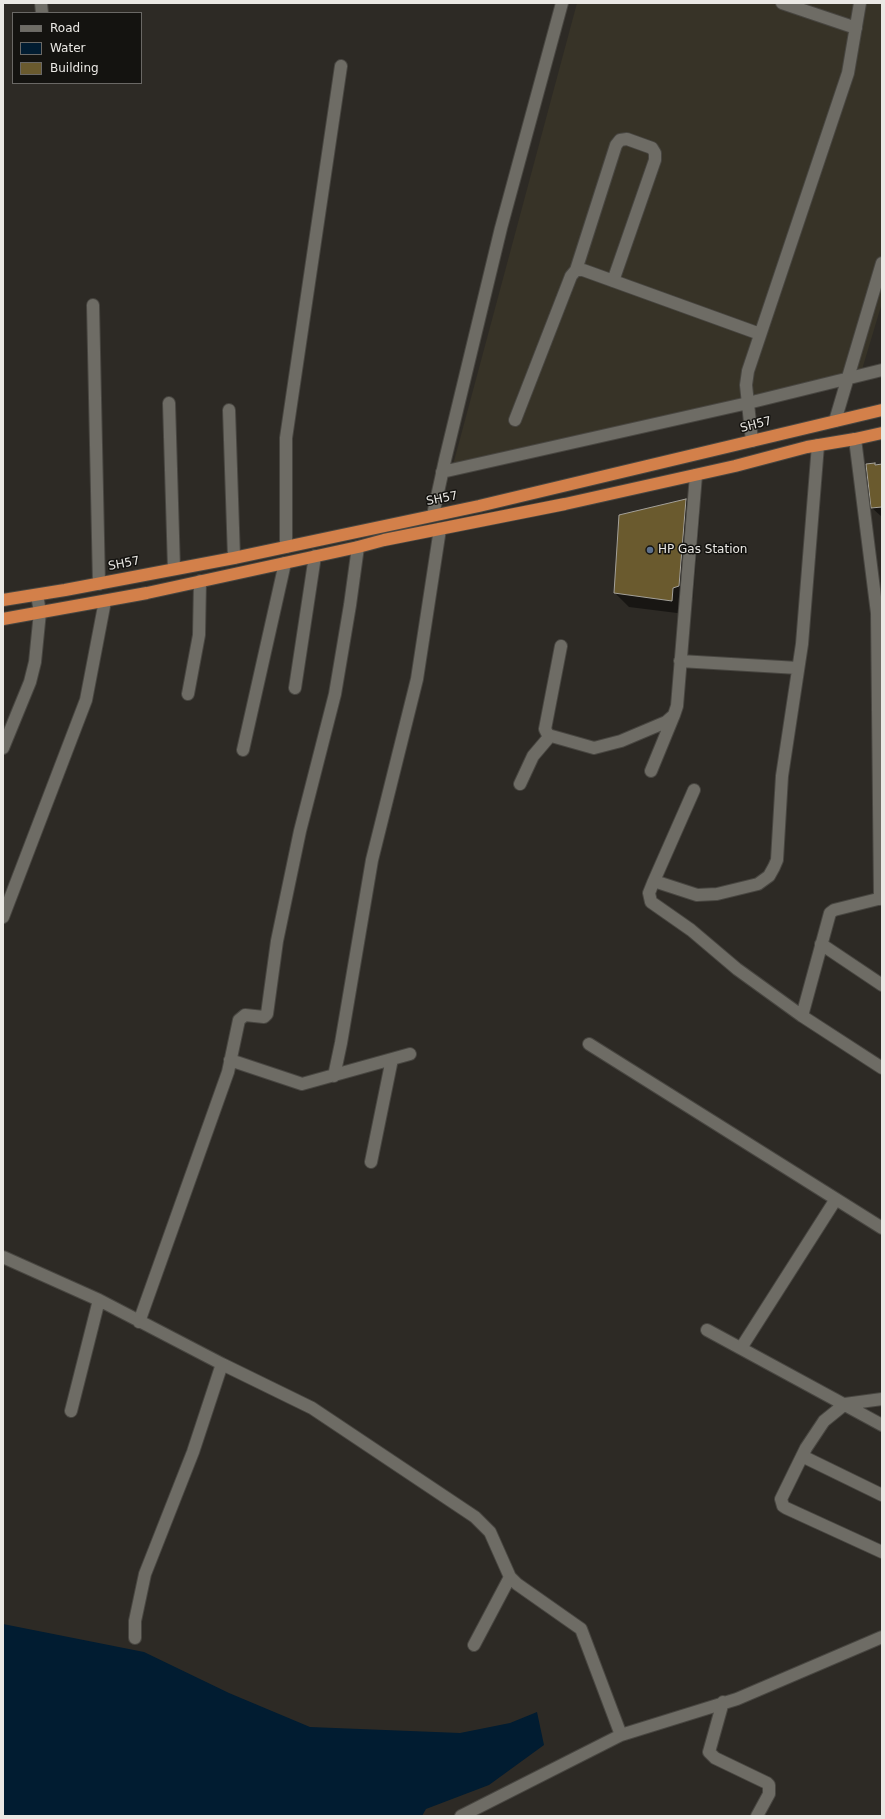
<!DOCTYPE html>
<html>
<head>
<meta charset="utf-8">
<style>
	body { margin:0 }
	#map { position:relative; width:885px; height:1819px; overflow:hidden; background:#2d2a25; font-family:"DejaVu Sans",sans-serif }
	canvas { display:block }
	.frame { position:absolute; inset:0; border:4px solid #eae8e4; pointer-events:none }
	.legend { position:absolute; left:12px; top:12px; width:130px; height:72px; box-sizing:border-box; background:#141310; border:1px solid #6a6865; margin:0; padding:5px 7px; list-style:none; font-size:12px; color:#eae8e4 }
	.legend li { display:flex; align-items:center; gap:8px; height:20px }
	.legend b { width:20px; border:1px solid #6a6865 }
</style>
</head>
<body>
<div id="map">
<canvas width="885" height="1819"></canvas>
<div class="frame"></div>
<ul class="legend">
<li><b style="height:5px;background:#6e6c65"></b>Road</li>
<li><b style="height:11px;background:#011c31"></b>Water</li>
<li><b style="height:11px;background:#6a5a2e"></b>Building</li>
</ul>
</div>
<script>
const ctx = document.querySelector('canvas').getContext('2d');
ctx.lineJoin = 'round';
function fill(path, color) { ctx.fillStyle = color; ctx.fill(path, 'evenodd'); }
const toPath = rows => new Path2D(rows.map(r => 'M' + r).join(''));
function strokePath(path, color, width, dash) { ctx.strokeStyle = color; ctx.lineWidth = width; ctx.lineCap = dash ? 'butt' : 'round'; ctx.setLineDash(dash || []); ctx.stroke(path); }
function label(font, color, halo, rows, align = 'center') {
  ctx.font = font + ' "DejaVu Sans",sans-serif'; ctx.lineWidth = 3; ctx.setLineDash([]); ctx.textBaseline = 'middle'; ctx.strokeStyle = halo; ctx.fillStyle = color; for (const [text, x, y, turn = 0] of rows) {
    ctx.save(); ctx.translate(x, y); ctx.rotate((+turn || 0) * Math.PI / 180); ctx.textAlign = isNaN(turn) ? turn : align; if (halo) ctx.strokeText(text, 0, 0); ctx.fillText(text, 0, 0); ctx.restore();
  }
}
const built = toPath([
	[577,3,882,3,882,303,861,373,450,476]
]);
const water = toPath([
	[3,1624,144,1652,229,1693,310,1727,460,1733,510,1723,537,1712,544,1745,489,1785,426,1809,422,1816,3,1816]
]);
const shadow = toPath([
	[875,464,877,466,882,465,882,517,872,508],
	[686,500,700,514,693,599,686,601,685,614,629,607,615,593,620,515]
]);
const building = toPath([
	[875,463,875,465,882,464,882,507,871,508,866,464,875,463],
	[686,499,679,586,673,588,672,601,614,593,619,515,686,499]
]);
const minor = toPath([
	[41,3,42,13],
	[782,3,856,28],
	[576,270,616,145,620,140,627,139,652,148,655,153,655,160,613,281],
	[93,305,99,584],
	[169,403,174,569],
	[229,410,234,558],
	[515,420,571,276,576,270,583,270,760,334],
	[835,421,882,263],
	[855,439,877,613,880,899],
	[752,441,746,385,748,371,848,73,860,3],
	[442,472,748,403,882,370],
	[433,515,445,460,501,228,562,3],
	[286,547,286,438,341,66],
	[561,646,545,729,548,735,594,748,621,741,666,722,674,715],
	[680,661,798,668],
	[295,688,315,556],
	[188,694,199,635,200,581],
	[3,748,30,682,35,662,40,612,37,595],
	[243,750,285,563],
	[651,771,674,715,677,706,696,475],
	[520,784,533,756,550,736],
	[694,790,653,883,649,893,651,902,691,930,737,969,802,1016,882,1068],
	[654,881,697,895,717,894,758,884,769,876,774,867,777,860,782,776,802,644,818,445],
	[3,917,86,700,105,601],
	[821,944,882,985],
	[802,1016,830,913,834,910,882,898],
	[589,1044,882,1228],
	[230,1060,302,1084,410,1054],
	[334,1076,341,1043,372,860,417,679,440,529],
	[371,1162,392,1059],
	[3,1257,99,1300,222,1364,312,1408,475,1517,490,1532,510,1577,517,1584,581,1629,621,1735],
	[139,1322,228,1072,239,1020,245,1015,264,1017,267,1014,277,941,300,831,335,694,350,605,358,547],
	[707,1330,882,1425],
	[741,1348,836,1199],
	[882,1399,845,1404,824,1421,806,1448,781,1499,783,1506,786,1508,882,1552],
	[71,1411,99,1300],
	[802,1456,882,1495],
	[135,1638,135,1621,145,1574,193,1452,222,1364],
	[474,1645,510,1577],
	[723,1702,709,1752,715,1758,767,1783,769,1785,769,1794,757,1816],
	[461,1816,621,1735,737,1699,882,1637]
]);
const highway = toPath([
	[3,600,65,590,234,558,479,506,882,410],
	[3,619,147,593,358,547,384,540,565,504,735,466,807,447,855,439,882,433]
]);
const markers = [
	[650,550,4,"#5c6f8a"]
];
const streetNames = [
	["SH57",756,425,-14],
	["SH57",442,499,-11],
	["SH57",124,564,-11]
];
const poiNames = [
	["HP Gas Station",658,550]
];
fill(built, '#373327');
fill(water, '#011c31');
fill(shadow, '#0007');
fill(building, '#6a5a2e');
strokePath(building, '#a4a19a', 1);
strokePath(minor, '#484641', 14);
strokePath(highway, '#484641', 14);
strokePath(minor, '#6e6c65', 12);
strokePath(highway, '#d3804a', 12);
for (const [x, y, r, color] of markers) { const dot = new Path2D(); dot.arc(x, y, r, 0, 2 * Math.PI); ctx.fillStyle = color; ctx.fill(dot); strokePath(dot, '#141310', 1.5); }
label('12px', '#eae8e4', '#141310', streetNames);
label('12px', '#eae8e4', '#141310', poiNames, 'left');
</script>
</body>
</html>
